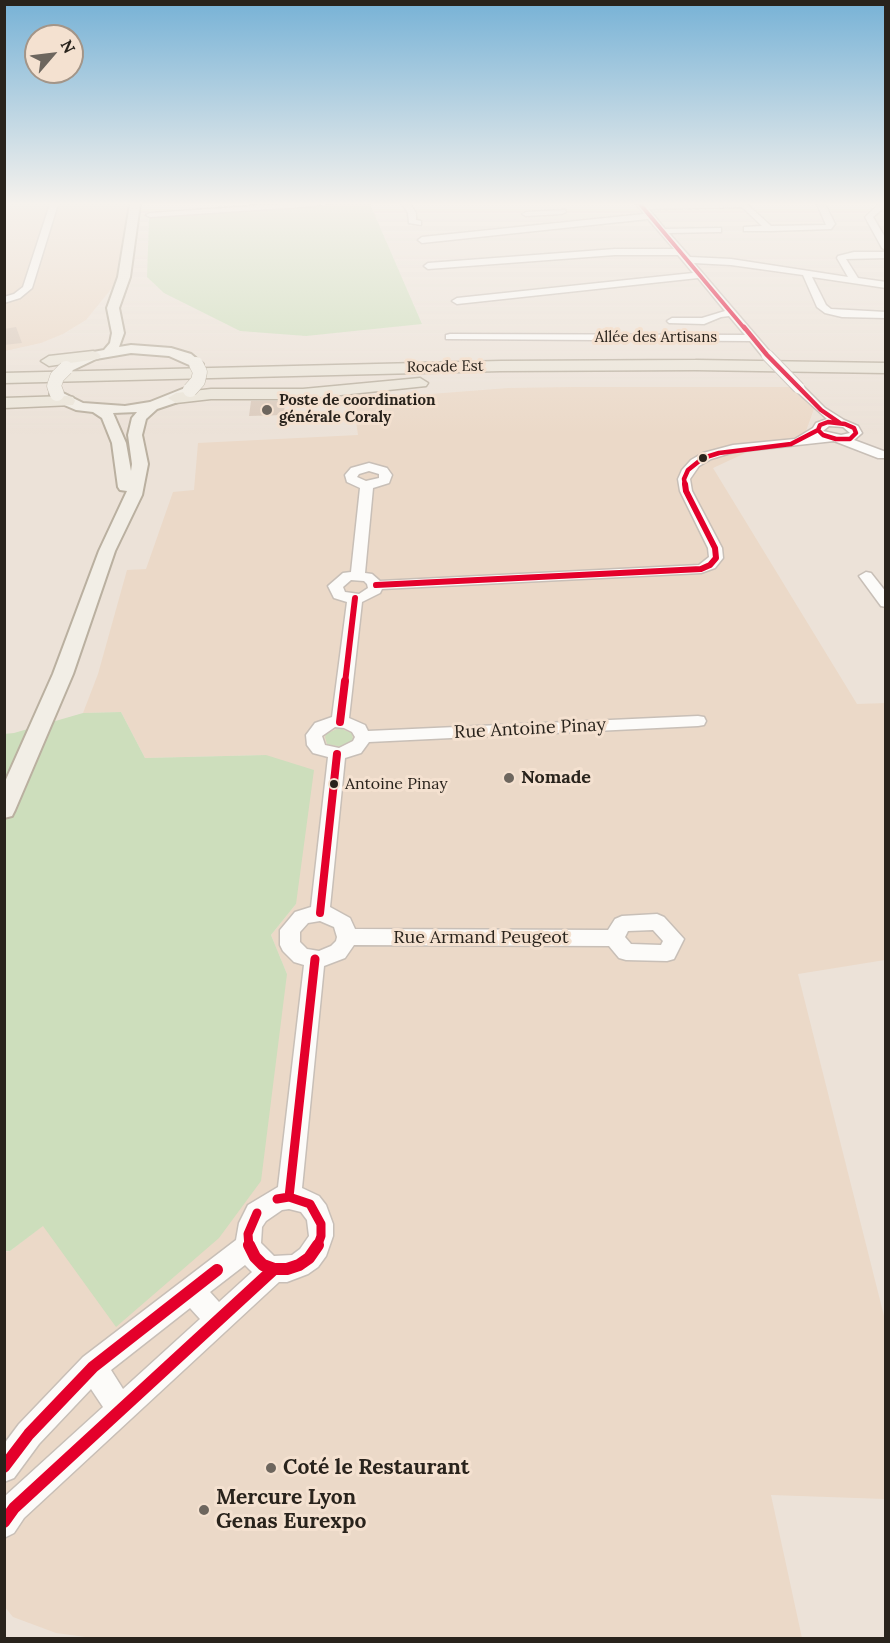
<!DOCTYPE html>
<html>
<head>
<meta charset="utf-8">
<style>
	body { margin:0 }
	#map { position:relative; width:890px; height:1643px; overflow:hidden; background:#ece2d8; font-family:Lora,serif }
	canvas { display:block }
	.frame { position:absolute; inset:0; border:6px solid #29231c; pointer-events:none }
	.north { position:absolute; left:24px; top:24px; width:60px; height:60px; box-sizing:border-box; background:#f4e1d0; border:2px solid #a39588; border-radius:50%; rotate:62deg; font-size:16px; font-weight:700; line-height:24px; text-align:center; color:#29231c }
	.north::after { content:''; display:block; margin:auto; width:21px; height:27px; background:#6d665e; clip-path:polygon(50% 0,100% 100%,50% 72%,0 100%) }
</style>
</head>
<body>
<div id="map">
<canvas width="890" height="1643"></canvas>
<div class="frame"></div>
<div class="north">N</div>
</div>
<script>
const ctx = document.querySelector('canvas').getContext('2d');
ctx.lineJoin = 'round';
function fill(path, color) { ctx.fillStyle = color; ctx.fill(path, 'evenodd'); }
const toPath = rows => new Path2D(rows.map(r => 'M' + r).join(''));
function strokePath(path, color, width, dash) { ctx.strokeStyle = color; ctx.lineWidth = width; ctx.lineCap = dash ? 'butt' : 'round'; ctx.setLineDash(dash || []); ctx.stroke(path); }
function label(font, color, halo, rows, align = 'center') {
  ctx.font = font + ' Lora,serif'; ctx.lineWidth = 6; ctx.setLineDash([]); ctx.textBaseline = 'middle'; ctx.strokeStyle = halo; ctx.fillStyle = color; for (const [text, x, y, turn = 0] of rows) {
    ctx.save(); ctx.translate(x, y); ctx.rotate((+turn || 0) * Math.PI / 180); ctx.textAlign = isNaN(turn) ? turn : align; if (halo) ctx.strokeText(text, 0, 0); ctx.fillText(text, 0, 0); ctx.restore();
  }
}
const built = toPath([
	[4,204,129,204,121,268,112,288,86,320,63,334,41,343,5,351],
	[571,387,792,387,814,409,806,431,814,438,754,449,713,468,857,704,886,703,885,960,798,974,885,1320,885,1499,771,1495,802,1638,93,1638,56,1633,13,1617,4,1606,4,1252,10,1251,42,1226,287,974,271,935,296,904,266,755,145,758,121,712,83,713,98,674,127,570,146,569,173,492,194,490,198,443,358,435,353,400,508,388]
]);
const green = toPath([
	[337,204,370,204,422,324,306,336,240,331,164,293,147,277,149,218],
	[121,712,145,758,266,755,314,770,296,904,271,935,287,974,261,1181,219,1238,116,1327,43,1226,10,1251,5,1251,4,734,14,733,83,713],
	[339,728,352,733,353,739,351,743,342,747,327,744,325,737,326,734]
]);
const building = toPath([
	[16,327,22,343,4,345,4,329],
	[251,401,285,401,284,415,249,416]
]);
const minor = toPath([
	[50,204,58,204,32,288,20,298,4,303,4,297,14,294,23,287,50,204],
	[284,204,319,204,315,206,150,217,146,215,150,213,284,204],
	[402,204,410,204,416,213,416,220,421,221,421,225,409,223,408,213,402,204],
	[636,204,747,204,771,226,826,225,817,204,825,204,835,224,831,229,770,231,744,231,744,227,762,226,742,207,649,209,665,229,721,228,721,232,718,232,669,233,690,257,731,259,848,277,837,258,838,256,854,252,886,252,886,258,846,259,858,278,886,282,886,288,812,277,826,305,831,309,886,312,886,318,842,317,825,313,817,307,803,275,731,265,694,263,771,353,771,357,763,357,750,341,446,339,446,335,450,334,745,335,729,316,721,317,704,324,669,323,667,321,672,318,702,318,725,311,698,278,457,304,452,301,457,298,693,273,678,255,615,255,428,269,424,266,428,263,615,249,674,249,648,219,422,243,418,240,422,237,644,214,636,204],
	[879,204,886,204,886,206,873,217,886,239,886,250,882,248,865,217,879,204],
	[565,210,566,212,562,214,526,216,522,214,526,212,565,210],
	[799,385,803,386,825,408,844,420,858,426,862,433,854,440,886,452,886,458,878,458,834,441,734,452,711,459,699,466,690,479,692,491,722,548,723,558,715,568,701,573,382,589,380,593,362,602,349,718,365,725,368,731,698,716,704,717,706,721,704,725,698,726,369,742,361,753,345,758,330,907,350,918,355,929,608,930,615,919,622,916,657,914,664,917,684,939,674,959,667,961,626,960,619,958,609,946,354,945,345,958,324,966,302,1188,319,1196,326,1205,333,1224,333,1236,326,1256,318,1267,308,1274,287,1282,279,1282,24,1518,14,1533,4,1538,4,1497,103,1407,91,1389,39,1444,14,1478,4,1482,4,1444,19,1424,83,1357,236,1240,239,1223,248,1205,278,1187,304,965,294,962,283,951,280,945,280,930,295,912,311,907,328,757,313,753,307,745,306,735,315,723,332,717,347,602,334,598,328,586,343,573,351,572,360,488,347,482,345,475,351,468,369,463,387,468,392,475,389,483,373,488,365,573,372,574,380,581,699,565,709,557,708,548,680,491,678,479,682,470,691,460,703,453,733,445,795,439,813,428,816,423,827,419,795,390,795,386,799,385],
	[829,426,843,427,850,433,841,435,823,431,829,426],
	[369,471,379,474,379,478,366,481,357,477,359,474,369,471],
	[351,580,364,581,367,584,368,588,359,594,345,592,343,587,351,580],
	[335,727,344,728,352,732,355,737,353,741,339,748,325,745,322,736,335,727],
	[320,921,334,927,337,937,336,941,331,946,319,951,307,949,300,942,300,932,308,923,320,921],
	[653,930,663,941,661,945,631,944,625,937,628,931,653,930],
	[289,1209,301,1212,307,1220,309,1236,300,1249,292,1255,274,1256,261,1243,262,1227,266,1221,282,1210,289,1209],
	[245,1265,252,1272,219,1302,210,1292,245,1265],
	[190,1308,200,1319,123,1389,111,1370,190,1308],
	[866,572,871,573,886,592,886,607,881,606,859,576,866,572]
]);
const major = toPath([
	[130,204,140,204,130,277,119,308,124,333,119,347,131,345,171,348,191,354,203,364,196,368,169,356,131,353,96,359,71,371,61,371,59,368,61,365,88,353,104,350,110,343,112,333,107,308,118,277,130,204],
	[190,386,197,390,195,393,181,401,157,409,146,419,142,435,148,464,142,495,115,551,73,674,15,810,12,816,4,818,4,784,53,674,99,551,127,491,120,490,118,487,112,443,102,418,93,412,76,410,62,404,50,394,57,390,83,403,125,406,150,402,190,386],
	[137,412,132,418,128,435,132,464,131,471,126,443,113,413,137,412]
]);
const highway = toPath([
	[93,351,98,353,101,356,98,359,49,366,41,361,49,356,93,351],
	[696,360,886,363,886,373,696,370,501,371,4,383,4,373,501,361,696,360],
	[420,378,428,383,426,386,303,399,211,399,176,403,168,398,176,393,211,389,303,389,420,378],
	[67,396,73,397,75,401,73,405,4,408,4,398,67,396]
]);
const minorBridge = toPath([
	[767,355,799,388]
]);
const majorBridge = toPath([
	[190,390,198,381,200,372,196,364],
	[57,394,54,386,57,377,66,368]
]);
const bus1Far5 = toPath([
	[640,204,745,329]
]);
const bus1Far4 = toPath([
	[744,327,767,355,821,410,840,423],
	[828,422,845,424,854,428,856,433,850,439,836,439,823,435,818,430,820,425,828,422],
	[685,485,684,479,688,470,703,458,719,453,791,444,818,430]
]);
const bus1Far3 = toPath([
	[376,585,701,569,710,565,716,558,715,548,686,491,685,484],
	[345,683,355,598]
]);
const bus1Far2 = toPath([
	[340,722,345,681],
	[320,913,337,754]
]);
const bus1Far1 = toPath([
	[289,1197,315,959],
	[277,1199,289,1197,310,1204,321,1224,321,1236,317,1247],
	[249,1247,248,1234,257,1213]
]);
const bus1 = toPath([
	[249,1245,255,1257,263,1265,274,1269,287,1269,299,1265,309,1258,318,1245],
	[4,1467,29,1434,93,1367,217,1270],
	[4,1522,14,1508,274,1269]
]);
const markers = [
	[267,410,6,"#6d665e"],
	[703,458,5,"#29231c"],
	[509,778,6,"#6d665e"],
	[334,784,5,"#29231c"],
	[271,1468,6,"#6d665e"],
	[204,1510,6,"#6d665e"]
];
const farStreetnames = [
	["Allée des Artisans",656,338],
	["Rocade Est",445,367,-1]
];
const farPoinames = [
	["Poste de coordination",279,401],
	["générale Coraly",279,418]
];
const busNames = [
	["Antoine Pinay",345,784]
];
const streetNames = [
	["Rue Antoine Pinay",530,729,-3],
	["Rue Armand Peugeot",481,938]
];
const poiNames = [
	["Nomade",521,778]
];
const nearPoinames = [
	["Coté le Restaurant",283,1468],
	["Mercure Lyon",216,1498],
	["Genas Eurexpo",216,1522]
];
fill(built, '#ebd9c8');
fill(green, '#cddebc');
fill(building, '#dbcbbd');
strokePath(minor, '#c8bfb7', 3);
strokePath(major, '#bab0a0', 4);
strokePath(highway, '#bab0a0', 3);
fill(minor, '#fcfbf9');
fill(major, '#f2eee6');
fill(highway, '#ebe5d9');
strokePath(minorBridge, '#c8bfb7', 13, []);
strokePath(majorBridge, '#bab0a0', 15, []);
strokePath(minorBridge, '#fcfbf9', 11);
strokePath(majorBridge, '#f2eee6', 14);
strokePath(bus1Far5, '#e4002b', 4);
strokePath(bus1Far4, '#e4002b', 4.5);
strokePath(bus1Far3, '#e4002b', 6);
strokePath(bus1Far2, '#e4002b', 8);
strokePath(bus1Far1, '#e4002b', 9);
strokePath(bus1, '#e4002b', 12);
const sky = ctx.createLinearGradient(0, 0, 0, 434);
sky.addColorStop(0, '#77b2d6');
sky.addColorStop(0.47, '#f6f2ed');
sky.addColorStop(1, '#f6f2ed00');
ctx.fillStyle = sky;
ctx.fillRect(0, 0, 890, 434);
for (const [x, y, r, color] of markers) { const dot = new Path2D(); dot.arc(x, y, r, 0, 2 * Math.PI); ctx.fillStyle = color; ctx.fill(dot); strokePath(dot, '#f4e1d0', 2); }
label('15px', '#29231c', '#f4e1d0', farStreetnames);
label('bold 15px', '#29231c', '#f4e1d0', farPoinames, 'left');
label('16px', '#29231c', '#f4e1d0', busNames, 'left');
label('18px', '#29231c', '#f4e1d0', streetNames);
label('bold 18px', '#29231c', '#f4e1d0', poiNames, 'left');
label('bold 21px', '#29231c', '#f4e1d0', nearPoinames, 'left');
</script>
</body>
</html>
